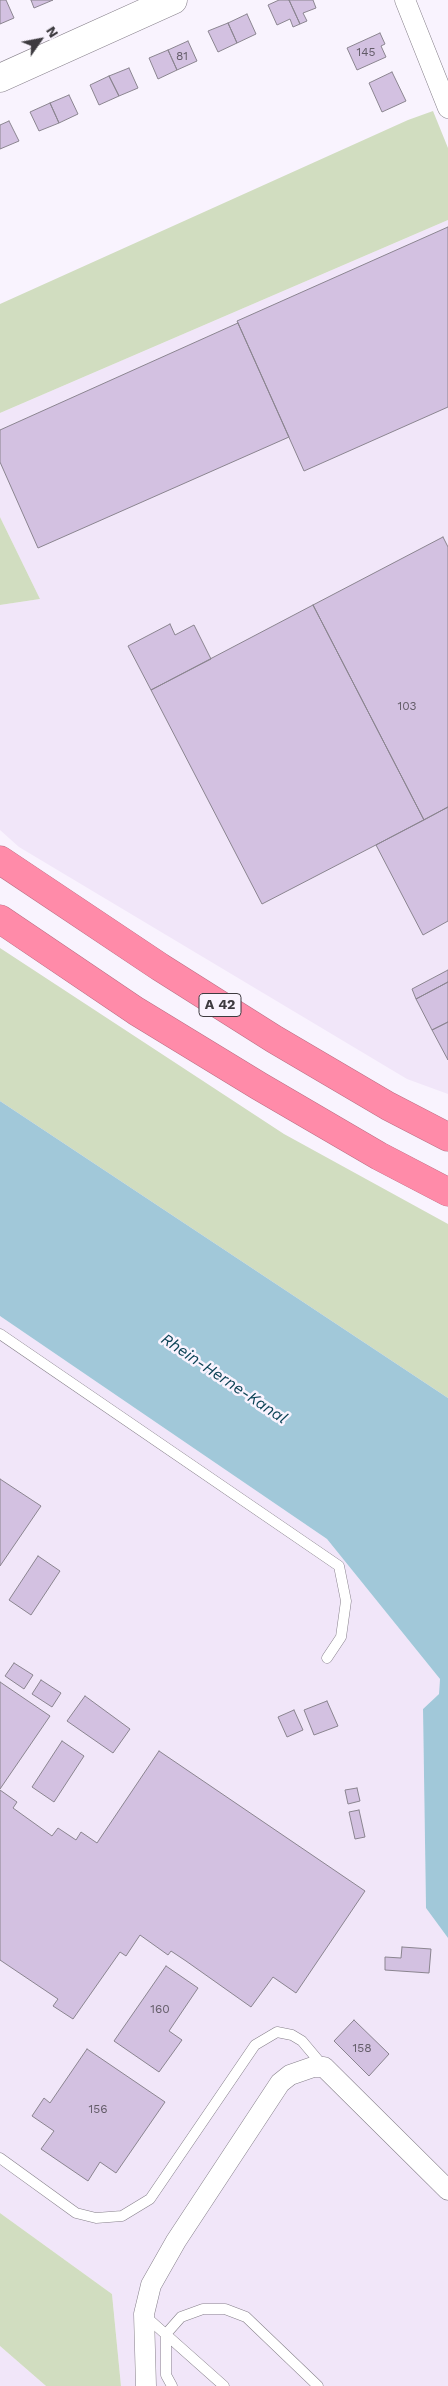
<!DOCTYPE html>
<html>
<head>
<meta charset="utf-8">
<style>
	body { margin:0 }
	#map { position:relative; width:448px; height:2386px; overflow:hidden; background:#f9f3fe; font-family:"Work Sans",sans-serif }
	canvas { display:block }
	.north { position:absolute; left:15px; top:15px; width:50px; height:50px; -webkit-text-stroke:4px #f9f3fe; paint-order:stroke; rotate:57deg; font-size:14px; font-weight:700; line-height:20px; text-align:center; color:#3e3b40 }
	.north::after { content:''; display:block; margin:auto; width:18px; height:22px; background:#3e3b40; clip-path:polygon(50% 0,100% 100%,50% 72%,0 100%) }
</style>
</head>
<body>
<div id="map">
<canvas width="448" height="2386"></canvas>
<div class="north">N</div>
</div>
<script>
const ctx = document.querySelector('canvas').getContext('2d');
ctx.lineJoin = 'round';
function fill(path, color) { ctx.fillStyle = color; ctx.fill(path, 'evenodd'); }
const toPath = rows => new Path2D(rows.map(r => 'M' + r).join(''));
function strokePath(path, color, width, dash) { ctx.strokeStyle = color; ctx.lineWidth = width; ctx.lineCap = dash ? 'butt' : 'round'; ctx.setLineDash(dash || []); ctx.stroke(path); }
function label(font, color, halo, rows, align = 'center') {
  ctx.font = font + ' "Work Sans",sans-serif'; ctx.lineWidth = 5; ctx.setLineDash([]); ctx.textBaseline = 'middle'; ctx.strokeStyle = halo; ctx.fillStyle = color; for (const [text, x, y, turn = 0] of rows) {
    ctx.save(); ctx.translate(x, y); ctx.rotate((+turn || 0) * Math.PI / 180); ctx.textAlign = isNaN(turn) ? turn : align; if (halo) ctx.strokeText(text, 0, 0); ctx.fillText(text, 0, 0); ctx.restore();
  }
}
const built = toPath([
	[448,220,448,1094,407,1079,19,847,0,830,0,605,40,599,0,517,0,413],
	[0,1316,327,1539,440,1679,439,1694,423,1709,426,1908,448,1938,448,2386,121,2386,112,2294,0,2213],
	[0,2346,46,2386,0,2386]
]);
const green = toPath([
	[433,111,448,148,448,220,0,413,0,304,408,120],
	[0,517,40,599,0,605],
	[0,948,284,1134,448,1224,448,1398,0,1101],
	[0,2213,112,2294,121,2386,46,2386,0,2346]
]);
const water = toPath([
	[0,1101,448,1398,448,1938,426,1908,423,1709,439,1694,440,1679,327,1539,0,1316]
]);
const building = toPath([
	[0,0,6,0,14,18,0,24,0,0],
	[31,0,53,0,34,8,31,0],
	[279,0,289,0,300,24,293,27,290,19,277,25,268,5,279,0],
	[289,0,313,0,316,8,303,13,307,21,300,24,289,0],
	[247,14,256,34,237,43,228,23,247,14],
	[228,23,237,43,218,52,208,31,228,23],
	[380,33,385,44,381,46,386,57,357,70,347,48,380,33],
	[188,41,197,61,177,70,168,50,188,41],
	[168,50,177,70,158,79,149,58,168,50],
	[129,68,138,88,119,96,109,76,129,68],
	[392,72,406,101,382,112,369,83,392,72],
	[109,76,119,96,99,105,90,85,109,76],
	[69,95,78,114,59,123,50,103,69,95],
	[50,103,59,123,39,131,30,112,50,103],
	[9,121,19,141,0,149,0,125,9,121],
	[448,227,448,407,304,471,237,321,448,227],
	[238,323,289,437,38,548,0,462,0,430,238,323],
	[443,537,448,547,448,807,424,820,313,605,443,537],
	[313,605,424,820,262,904,151,690,313,605],
	[170,624,175,635,194,625,211,659,151,690,128,646,170,624],
	[448,807,448,921,423,935,376,845,448,807],
	[448,970,448,982,416,999,412,989,448,970],
	[448,982,448,1022,432,1030,416,999,448,982],
	[448,1022,448,1060,432,1030,448,1022],
	[0,1479,41,1506,0,1566,0,1479],
	[38,1556,60,1571,31,1615,9,1600,38,1556],
	[14,1663,33,1675,24,1689,5,1676,14,1663],
	[41,1680,61,1693,52,1707,32,1694,41,1680],
	[0,1682,50,1716,0,1789,0,1682],
	[85,1696,130,1729,113,1753,67,1721,85,1696],
	[327,1701,338,1726,314,1735,304,1710,327,1701],
	[294,1710,303,1730,287,1737,278,1717,294,1710],
	[62,1741,84,1756,54,1802,32,1787,62,1741],
	[159,1751,365,1891,296,1993,273,1977,251,2007,186,1961,171,1951,168,1955,140,1935,126,1956,120,1952,73,2019,53,2006,58,1999,0,1960,0,1790,17,1802,13,1808,52,1836,58,1828,76,1840,81,1832,97,1843,159,1751],
	[357,1788,360,1801,348,1804,345,1790,357,1788],
	[359,1810,365,1837,355,1839,349,1812,359,1810],
	[402,1947,431,1949,429,1973,385,1970,385,1957,401,1958,402,1947],
	[166,1966,198,1988,169,2031,182,2040,159,2072,114,2041,166,1966],
	[354,2020,389,2054,369,2076,334,2041,354,2020],
	[87,2049,165,2102,116,2173,100,2162,88,2181,41,2149,54,2131,32,2116,44,2098,50,2103,87,2049]
]);
const lane = toPath([
	[0,1334,339,1566,346,1601,341,1637,327,1658],
	[0,2158,76,2213,96,2218,122,2216,150,2199,255,2045,277,2032,292,2035,302,2041,323,2066],
	[144,2315,224,2386],
	[172,2386,166,2375,166,2334,181,2317,203,2309,225,2309,246,2317,318,2386]
]);
const street = toPath([
	[405,0,448,108],
	[146,2386,144,2314,151,2285,176,2241,280,2083,290,2075,313,2067,324,2067,448,2190]
]);
const secondary = toPath([
	[0,78,173,0]
]);
const highway = toPath([
	[0,860,160,967,274,1039,388,1106,448,1137],
	[0,919,136,1011,259,1086,379,1156,448,1192]
]);
const numberNames = [
	["145",366,52],
	["81",182,56],
	["103",407,706],
	["160",160,2009],
	["158",362,2048],
	["156",98,2109]
];
const shields = [
	[220,1005,42]
];
const shieldNames = [
	["A 42",220,1005]
];
const waterNames = [
	["Rhein-Herne-Kanal",224,1379,34]
];
fill(built, '#f1e6f9');
fill(green, '#d1ddc0');
fill(water, '#a1c8d9');
fill(building, '#d3c1e1');
strokePath(building, '#8b8590', 1);
strokePath(lane, '#87818b', 11);
strokePath(street, '#87818b', 21);
strokePath(secondary, '#87818b', 29);
strokePath(highway, '#bb6f84', 29);
strokePath(lane, '#fff', 10);
strokePath(street, '#fff', 20);
strokePath(secondary, '#fff', 28);
strokePath(highway, '#ff8ba9', 28);
label('12px', '#635c68', null, numberNames);
for (const [x, y, w] of shields) { const box = new Path2D(); box.roundRect(x - w / 2, y - 11.5, w, 23, 4); ctx.fillStyle = '#f9f3fe'; ctx.fill(box); strokePath(box, '#3e3b40', 1); }
label('bold 14px', '#3e3b40', null, shieldNames);
label('italic 16px', '#0c4356', '#f9f3fe', waterNames);
</script>
</body>
</html>
